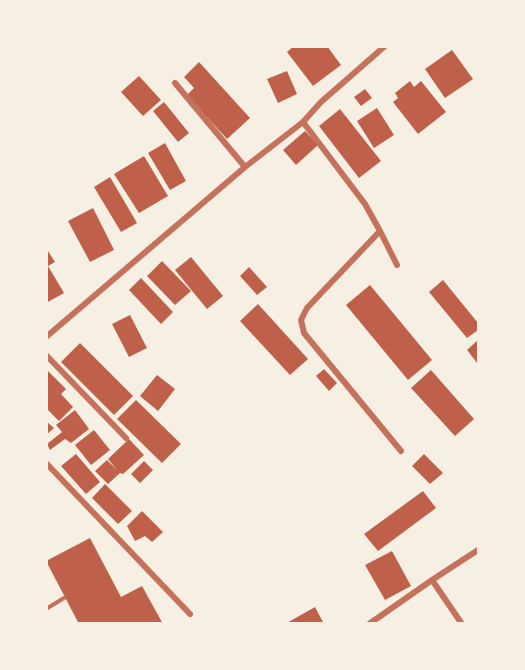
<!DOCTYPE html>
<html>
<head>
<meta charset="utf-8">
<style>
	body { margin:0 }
	#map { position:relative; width:525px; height:670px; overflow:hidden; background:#f6efe4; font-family:"Roboto Condensed",sans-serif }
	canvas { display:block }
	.frame { position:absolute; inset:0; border:48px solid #f6efe4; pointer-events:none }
</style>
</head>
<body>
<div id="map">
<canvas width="525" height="670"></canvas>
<div class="frame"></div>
</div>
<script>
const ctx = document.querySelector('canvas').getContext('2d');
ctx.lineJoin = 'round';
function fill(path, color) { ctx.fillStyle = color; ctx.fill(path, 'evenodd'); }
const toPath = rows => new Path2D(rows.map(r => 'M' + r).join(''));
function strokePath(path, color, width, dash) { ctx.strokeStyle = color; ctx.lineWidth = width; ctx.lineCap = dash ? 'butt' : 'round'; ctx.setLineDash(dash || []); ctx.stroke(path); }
const building = toPath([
	[294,46,327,46,341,65,313,86,287,52],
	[452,50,473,79,445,98,425,69],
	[199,62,250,118,227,139,187,95,194,88,184,77],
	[287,71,297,94,278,103,267,79],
	[139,76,161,100,143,116,121,92],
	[410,81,414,87,421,81,446,112,418,134,393,102,398,98,395,93],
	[365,89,372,98,361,106,354,97],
	[164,102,189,133,178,142,153,111],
	[377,108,394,135,374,148,357,121],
	[340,109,381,161,359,178,319,126],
	[305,131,318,145,296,165,283,150],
	[165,143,186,181,170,190,148,153],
	[144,156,168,196,139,213,114,174],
	[110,177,137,223,121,232,94,187],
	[93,208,114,250,90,262,68,221],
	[46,248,55,262,48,266,64,293,46,303],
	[191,257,223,296,207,309,175,270],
	[162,261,191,291,175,305,147,276],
	[249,267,267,287,257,295,240,276],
	[141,278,173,312,161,324,129,290],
	[443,280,478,323,478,330,467,338,429,292],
	[370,285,432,360,408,380,346,305],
	[258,304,308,359,290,375,240,321],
	[130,315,147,348,129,357,112,324],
	[478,340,478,364,467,350],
	[80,343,133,396,114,415,61,362],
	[46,369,66,389,61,394,73,407,59,421,46,408],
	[324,369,337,383,329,391,316,376],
	[431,370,474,419,455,436,411,388],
	[157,375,175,389,158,411,140,396],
	[136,400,181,444,162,463,117,419],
	[75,410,89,429,71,443,65,439,50,450,47,444,62,432,56,425],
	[46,421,54,428,46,435],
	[94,430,110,450,91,465,75,445],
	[129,439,144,455,123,474,120,473,108,484,95,471,107,460,117,470,108,459],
	[76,454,100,482,86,494,61,466],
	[424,454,443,473,430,484,412,466],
	[144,461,153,470,140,483,131,474],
	[105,484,132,511,118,524,92,498],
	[423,491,436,508,378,551,364,534],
	[142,511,163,532,152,542,145,536,135,541,127,526],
	[90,538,121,597,142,586,163,624,79,624,46,561],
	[392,551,411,586,385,600,365,565],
	[315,607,324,624,285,624]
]);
const service = toPath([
	[46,609,64,598]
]);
const minor = toPath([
	[175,83,245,167],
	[303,122,365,204,380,231,307,308,301,320,304,333,401,451],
	[380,231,397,265],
	[46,337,245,167,303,122,321,102,385,46],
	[46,355,126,438],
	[46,463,190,614],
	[369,624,432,580],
	[462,624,432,580,478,550]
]);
fill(building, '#bf614a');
strokePath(service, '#c5725c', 4);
strokePath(minor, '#c5725c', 6);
</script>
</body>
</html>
